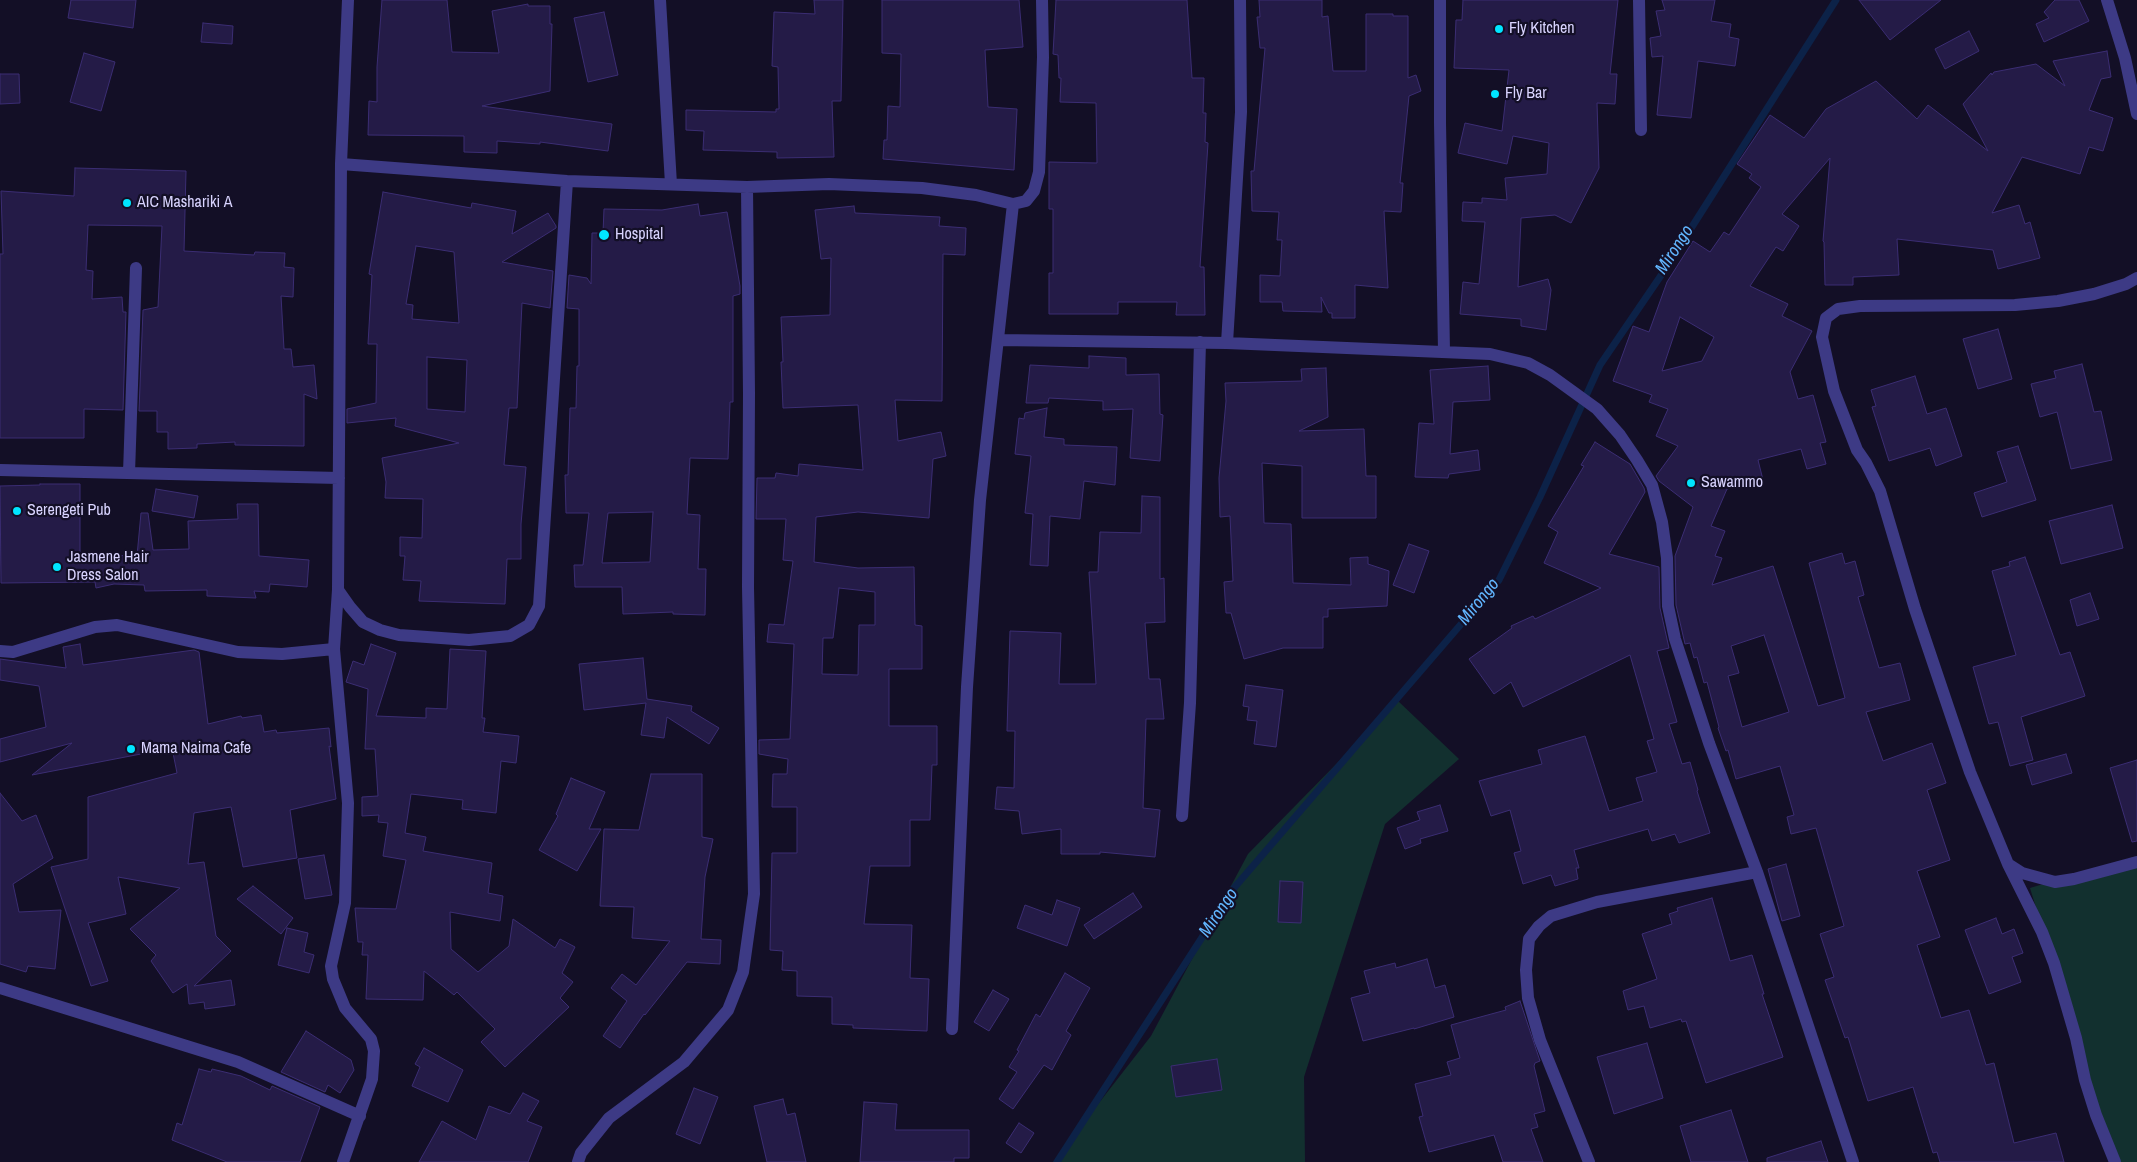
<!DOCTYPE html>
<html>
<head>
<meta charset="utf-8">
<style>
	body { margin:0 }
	canvas { display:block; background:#130f26 }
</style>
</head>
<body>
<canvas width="2137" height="1162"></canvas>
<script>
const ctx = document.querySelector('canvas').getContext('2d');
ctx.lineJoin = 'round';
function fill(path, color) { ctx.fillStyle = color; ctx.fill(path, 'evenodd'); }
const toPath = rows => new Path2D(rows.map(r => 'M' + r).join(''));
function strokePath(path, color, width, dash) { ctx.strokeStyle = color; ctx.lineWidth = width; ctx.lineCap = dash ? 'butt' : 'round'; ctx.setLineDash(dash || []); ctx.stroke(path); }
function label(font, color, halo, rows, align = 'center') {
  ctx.font = font + ' "Archivo Narrow",sans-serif'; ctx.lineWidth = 4.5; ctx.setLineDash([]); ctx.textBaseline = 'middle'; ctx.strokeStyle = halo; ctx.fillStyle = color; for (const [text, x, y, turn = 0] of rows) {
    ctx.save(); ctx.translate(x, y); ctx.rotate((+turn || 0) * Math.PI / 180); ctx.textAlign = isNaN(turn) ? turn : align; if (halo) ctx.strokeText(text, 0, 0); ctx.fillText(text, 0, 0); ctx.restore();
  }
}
const green = toPath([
	[1398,701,1459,759,1385,824,1304,1077,1305,1162,1053,1162,1151,1036,1248,854],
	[2137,856,2137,1162,2115,1162,2030,888]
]);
const stream = toPath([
	[1057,1162,1234,888,1499,580,1540,497,1600,365,1662,274,1836,0]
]);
const building = toPath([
	[71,0,136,0,133,28,68,18,71,0],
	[382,0,447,0,452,52,499,53,492,11,528,4,528,6,550,6,550,24,552,24,550,91,482,106,612,124,608,151,540,142,540,144,497,141,497,153,464,152,464,136,368,135,369,101,377,102,377,67,382,0],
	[814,0,843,0,841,101,832,101,834,157,777,158,777,152,703,150,704,131,686,130,686,110,776,112,776,109,779,109,778,67,772,66,774,12,815,14,814,0],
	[882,0,1019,0,1023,47,985,50,988,107,1017,109,1014,170,883,159,884,140,887,140,888,106,900,107,901,54,882,53,882,0],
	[1056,0,1187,0,1192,78,1204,78,1203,113,1206,113,1205,142,1208,143,1200,267,1204,267,1205,315,1176,315,1177,302,1118,302,1118,314,1049,314,1049,273,1053,273,1053,209,1049,209,1049,162,1097,163,1096,103,1060,102,1061,78,1059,78,1058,55,1053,54,1056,0],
	[1259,0,1322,0,1322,17,1328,16,1333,71,1366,71,1366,14,1393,14,1393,16,1408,16,1408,78,1416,75,1421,91,1409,96,1400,183,1403,183,1401,212,1384,211,1388,288,1355,285,1355,318,1332,318,1332,313,1329,313,1321,297,1322,312,1283,311,1282,302,1260,302,1260,275,1280,276,1282,240,1277,240,1279,212,1252,211,1251,171,1254,171,1265,48,1260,48,1257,17,1260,17,1259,0],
	[1463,0,1618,0,1610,74,1617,74,1615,104,1597,103,1599,168,1571,223,1555,215,1521,218,1518,287,1548,279,1551,290,1546,330,1521,326,1521,319,1460,314,1463,282,1479,284,1485,222,1462,221,1463,202,1482,203,1482,198,1507,200,1505,178,1547,174,1549,143,1513,136,1507,164,1458,153,1465,123,1502,131,1509,70,1454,68,1456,20,1462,20,1463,0],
	[1662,0,1715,0,1711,21,1731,24,1729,37,1739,39,1735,66,1698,61,1691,118,1657,115,1663,56,1652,57,1650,38,1661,36,1656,11,1665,10,1662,0],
	[1859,0,1941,0,1890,40,1859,0],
	[2055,0,2079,0,2089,21,2044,42,2036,24,2049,18,2044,12,2055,0],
	[604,12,618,75,588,82,574,18,604,12],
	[203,23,233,26,232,44,201,42,203,23],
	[1969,31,1979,51,1945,69,1935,49,1969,31],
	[2107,51,2111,77,2101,79,2089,110,2113,118,2103,151,2089,147,2080,174,2022,157,1992,213,2019,205,2025,224,2030,222,2040,258,1998,269,1993,250,1897,239,1899,275,1853,277,1853,285,1825,285,1824,242,1823,241,1830,158,1782,214,1799,226,1783,251,1776,247,1750,286,1788,304,1782,316,1812,331,1790,372,1798,399,1813,395,1826,442,1820,443,1826,464,1807,469,1801,449,1758,460,1763,480,1727,489,1711,526,1725,531,1715,556,1722,558,1712,585,1773,566,1818,706,1845,698,1809,563,1842,553,1845,564,1855,561,1864,595,1858,597,1879,668,1900,663,1910,700,1866,712,1883,761,1932,743,1946,783,1927,790,1950,860,1917,871,1940,937,1917,945,1941,1018,1969,1010,1986,1065,1994,1063,2014,1143,2056,1133,2064,1162,1940,1162,1937,1152,1933,1153,1913,1087,1868,1101,1848,1037,1845,1038,1825,980,1834,977,1820,934,1844,926,1816,828,1791,834,1787,817,1794,815,1780,766,1736,779,1728,750,1726,751,1718,728,1719,727,1707,682,1704,683,1697,657,1694,658,1690,643,1685,644,1676,605,1675,556,1693,507,1659,481,1656,476,1678,446,1656,436,1668,409,1649,402,1652,395,1613,381,1633,326,1649,332,1667,282,1693,241,1710,252,1724,232,1729,235,1761,187,1749,178,1752,174,1737,164,1770,115,1804,138,1826,109,1876,81,1917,119,1928,105,1988,151,1963,104,1991,73,1992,75,1994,72,2036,64,2065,86,2053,61,2107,51],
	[1680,317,1714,337,1702,361,1662,371,1680,317],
	[1764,635,1789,712,1742,727,1728,676,1739,673,1731,646,1764,635],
	[84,53,115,62,101,111,70,102,84,53],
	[0,74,19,74,20,103,0,104,0,74],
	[75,168,186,171,184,251,254,255,255,252,285,253,284,267,294,268,293,297,281,296,284,349,291,349,293,367,314,365,317,399,304,394,304,446,235,445,235,442,197,444,197,448,168,449,168,432,157,432,157,411,139,411,143,310,158,307,162,226,88,225,86,270,93,271,92,299,122,297,123,312,126,312,123,410,84,409,84,438,0,438,0,254,3,254,1,191,74,196,75,168],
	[383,192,471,208,472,203,516,211,512,234,548,213,556,226,556,228,502,262,553,271,550,308,522,303,517,408,509,408,504,465,526,467,521,524,521,559,507,559,505,604,419,601,421,581,403,580,405,556,400,556,400,537,422,538,423,499,385,498,386,482,382,458,459,443,395,426,396,418,347,423,347,409,376,403,377,344,368,344,372,275,369,274,383,192],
	[416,246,454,252,459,323,412,319,413,305,406,304,416,246],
	[427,357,467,360,465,412,427,409,427,357],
	[698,204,700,216,727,212,740,286,740,294,733,296,733,402,730,402,728,459,690,458,687,514,700,515,698,569,706,569,705,615,673,614,673,612,623,614,622,587,575,587,574,565,583,565,589,513,566,513,565,475,568,475,570,408,576,408,577,366,579,366,579,309,567,308,569,275,587,278,591,284,592,233,603,233,604,209,662,210,698,204],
	[653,512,650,562,602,563,608,513,653,512],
	[854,206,855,213,940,217,939,226,966,228,965,255,943,254,942,401,895,400,898,441,941,432,946,456,933,459,929,518,858,512,816,517,814,562,858,568,914,567,915,625,922,626,922,669,889,669,889,726,937,726,937,765,932,765,930,820,910,820,910,866,870,866,864,924,912,925,910,978,929,979,927,1031,853,1028,853,1025,832,1024,832,997,797,996,797,971,782,970,783,951,770,950,772,853,797,853,797,807,772,807,773,774,787,774,788,759,759,754,759,740,790,739,794,644,767,642,769,624,784,625,793,561,783,560,786,519,756,519,757,478,775,478,776,473,798,476,799,464,863,470,858,405,783,408,781,362,783,362,781,317,830,315,831,258,821,259,815,210,854,206],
	[839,588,875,592,875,625,859,625,858,675,822,674,823,638,833,638,839,588],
	[1998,329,2012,379,1978,389,1963,339,1998,329],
	[1089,356,1126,358,1126,375,1159,374,1160,414,1163,415,1160,461,1130,458,1133,409,1103,410,1103,401,1049,398,1048,403,1026,403,1030,365,1089,368,1089,356],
	[2082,364,2094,412,2101,411,2112,460,2071,469,2057,412,2040,417,2031,384,2056,378,2054,371,2082,364],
	[1488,366,1490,400,1453,402,1450,454,1478,450,1480,470,1449,474,1448,478,1415,477,1419,423,1434,424,1430,370,1488,366],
	[1326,368,1328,417,1299,431,1364,429,1366,476,1376,476,1376,518,1302,518,1302,466,1262,463,1264,523,1291,524,1293,583,1351,585,1350,558,1368,557,1368,564,1389,571,1387,606,1328,609,1328,617,1323,617,1323,648,1283,648,1244,659,1231,613,1226,613,1224,582,1233,581,1230,516,1220,517,1219,478,1226,401,1225,383,1302,381,1301,369,1326,368],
	[1915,376,1927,414,1946,408,1962,456,1936,466,1930,448,1889,461,1872,407,1876,406,1871,390,1915,376],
	[1047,408,1044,437,1064,439,1064,445,1117,447,1115,485,1084,481,1080,519,1050,516,1048,566,1030,565,1033,514,1025,513,1031,456,1015,454,1019,418,1024,419,1025,413,1047,408],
	[1595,442,1630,464,1644,488,1645,492,1609,554,1659,567,1660,608,1669,648,1657,651,1677,722,1669,724,1682,764,1690,762,1698,790,1697,791,1710,833,1679,843,1675,834,1652,841,1648,829,1574,850,1579,868,1576,868,1578,879,1555,886,1551,875,1523,884,1514,853,1521,851,1510,810,1491,816,1479,781,1542,764,1538,750,1585,736,1609,811,1643,801,1636,778,1657,772,1647,741,1654,739,1630,655,1523,707,1511,682,1494,694,1469,659,1512,628,1511,626,1533,616,1535,619,1601,588,1544,563,1558,532,1548,526,1584,466,1581,465,1595,442],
	[2018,446,2036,500,1982,517,1974,493,2007,482,1997,452,2018,446],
	[40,484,80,484,80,554,137,556,141,513,148,513,153,550,189,549,188,521,238,519,237,504,258,504,259,556,309,560,307,587,270,584,269,592,254,591,256,598,207,596,207,590,145,591,144,585,114,584,96,588,95,582,1,583,0,486,40,485,40,484],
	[156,489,198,496,194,518,152,511,156,489],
	[1142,496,1160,497,1160,579,1164,578,1165,622,1145,623,1149,679,1160,679,1164,719,1146,719,1143,808,1160,810,1155,857,1100,852,1100,854,1061,854,1061,829,1022,834,1019,811,995,809,997,787,1014,788,1015,731,1007,731,1010,631,1061,633,1059,684,1096,684,1089,572,1098,572,1100,532,1141,533,1142,496],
	[2112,505,2123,548,2061,564,2049,521,2112,505],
	[1409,544,1429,551,1414,593,1393,585,1409,544],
	[2025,557,2060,655,2070,652,2085,696,2021,717,2033,760,2010,766,1998,722,1989,724,1973,667,2016,655,1992,571,2010,566,2009,562,2025,557],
	[2090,593,2099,619,2077,626,2070,600,2090,593],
	[80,644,83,665,194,650,199,652,208,724,241,716,242,718,261,715,264,732,276,730,277,733,329,728,331,747,329,746,336,799,290,810,297,858,243,867,231,807,194,813,188,864,204,862,216,936,231,951,194,986,231,980,235,1005,205,1009,204,1002,189,1004,187,984,173,993,151,961,156,955,130,929,180,888,118,877,126,914,88,923,108,981,91,986,51,867,88,859,88,797,177,773,172,748,32,775,72,743,0,762,0,739,46,727,39,686,0,680,0,659,66,668,63,647,80,644],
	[371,644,396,653,376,716,426,718,426,708,447,709,450,649,486,651,482,718,485,718,483,732,519,736,516,763,501,761,496,813,462,809,463,800,411,794,405,833,426,837,423,851,492,863,488,893,503,896,500,921,450,912,451,949,478,972,509,946,513,919,555,948,560,939,575,947,562,973,573,982,560,998,569,1007,505,1067,481,1042,495,1029,457,992,454,995,424,971,423,1000,366,999,368,955,362,955,363,942,358,942,355,908,396,909,406,860,383,856,388,823,378,822,379,815,362,816,362,797,378,796,375,749,365,749,368,689,346,682,353,661,364,665,371,644],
	[643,658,647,699,692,706,691,711,719,728,709,744,667,717,664,738,641,735,646,703,584,710,579,664,643,658],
	[1246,685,1283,690,1276,747,1254,744,1257,721,1247,720,1249,707,1243,706,1246,685],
	[2066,754,2072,773,2032,785,2026,765,2066,754],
	[2137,760,2137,841,2132,842,2110,768,2137,760],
	[651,774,702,774,702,837,713,839,705,877,701,939,721,940,720,964,687,962,645,1015,644,1014,620,1048,603,1036,627,1001,611,988,622,974,636,985,670,941,632,938,634,907,600,906,604,829,639,830,651,774],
	[571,778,605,792,589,829,601,829,577,871,539,850,558,816,556,814,571,778],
	[0,793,22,821,36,815,53,858,13,884,19,912,61,910,55,969,28,966,26,972,0,964,0,793],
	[1440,805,1448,831,1420,839,1421,843,1405,849,1397,828,1420,820,1417,812,1440,805],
	[324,855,332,895,305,899,298,859,324,855],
	[1786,864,1800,916,1782,921,1768,869,1786,864],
	[1280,881,1303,882,1301,923,1278,922,1280,881],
	[253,886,293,918,281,934,237,899,253,886],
	[1133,893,1142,907,1094,939,1084,925,1133,893],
	[1712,898,1730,961,1752,955,1764,994,1762,994,1783,1057,1706,1083,1686,1021,1682,1022,1681,1019,1650,1028,1644,1006,1628,1010,1623,991,1657,979,1642,934,1672,924,1669,914,1678,911,1677,908,1712,898],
	[1057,900,1080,908,1067,946,1017,928,1025,905,1052,915,1057,900],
	[1996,918,2002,934,2014,929,2023,953,2012,957,2021,982,1989,994,1965,930,1996,918],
	[287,928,308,933,304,952,314,955,309,973,278,965,287,928],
	[1427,959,1435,988,1445,985,1454,1017,1414,1029,1414,1028,1363,1041,1351,998,1370,993,1364,971,1395,963,1396,968,1427,959],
	[1065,973,1090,988,1066,1031,1071,1035,1052,1070,1044,1065,1013,1109,999,1099,1017,1072,1009,1067,1019,1051,1017,1050,1036,1014,1040,1017,1065,973],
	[993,990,1009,999,989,1031,974,1022,993,990],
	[1520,1001,1540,1061,1535,1063,1534,1066,1545,1111,1534,1114,1538,1127,1531,1129,1543,1162,1503,1162,1494,1135,1429,1152,1419,1117,1423,1116,1415,1084,1451,1075,1447,1062,1460,1058,1451,1025,1506,1010,1505,1007,1520,1001],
	[306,1031,351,1060,354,1070,340,1093,328,1085,325,1092,281,1072,306,1031],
	[1647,1043,1663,1098,1614,1114,1597,1057,1647,1043],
	[424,1048,463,1070,448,1102,412,1086,420,1067,415,1064,424,1048],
	[1217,1059,1222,1090,1176,1097,1171,1066,1217,1059],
	[199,1069,211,1072,212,1069,241,1076,270,1090,272,1086,320,1107,300,1162,227,1162,172,1140,177,1123,182,1125,199,1069],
	[694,1088,718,1097,700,1144,676,1134,694,1088],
	[523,1093,539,1101,527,1121,542,1127,528,1162,419,1162,442,1121,476,1140,489,1106,510,1114,523,1093],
	[783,1099,787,1115,795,1113,806,1162,767,1162,754,1106,783,1099],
	[864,1102,897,1104,895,1130,969,1130,969,1158,954,1158,954,1162,860,1162,864,1102],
	[1731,1110,1748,1162,1691,1162,1680,1126,1731,1110],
	[1019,1123,1034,1133,1021,1153,1006,1143,1019,1123],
	[1821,1141,1828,1162,1767,1162,1767,1158,1821,1141]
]);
const minor = toPath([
	[660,0,671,184],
	[1440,0,1440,123,1444,351],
	[1639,0,1641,130],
	[2107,0,2125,58,2137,114],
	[341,164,567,181,747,187,829,184,922,188,976,195,1013,204,1026,201,1034,191,1039,172,1043,57,1042,0],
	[998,340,1227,343,1490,354,1528,363,1550,375,1597,409,1620,435,1637,460,1652,485,1662,522,1667,558,1668,606,1675,639,1709,743,1757,872,1853,1162],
	[1227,343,1241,112,1240,0],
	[0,470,339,478],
	[129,473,136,268],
	[338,590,350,607,363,622,380,630,399,635,469,640,510,636,529,625,539,606,567,181],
	[0,651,13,652,95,627,117,625,238,652,282,654,334,649],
	[1182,816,1190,703,1200,342],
	[2008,864,2022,873,2055,882,2074,879,2137,862],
	[0,988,238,1062,360,1116],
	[952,1029,967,687,980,500,1013,204],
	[343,1162,372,1079,374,1051,371,1039,345,1008,333,979,331,966,345,903,348,803,334,649,338,590,341,164,348,0],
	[578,1162,581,1153,609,1118,684,1062,728,1010,743,972,754,894,748,587,749,394,747,187],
	[1589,1162,1540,1040,1528,998,1526,970,1529,939,1539,926,1551,916,1597,902,1757,872],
	[2115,1162,2096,1115,2085,1080,2076,1038,2054,963,2042,932,2008,864,1970,772,1915,609,1880,491,1866,463,1857,450,1834,391,1822,337,1826,318,1838,309,1860,306,2015,305,2058,301,2094,294,2126,284,2137,278]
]);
const markers = [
	[1499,29,5,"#00e5ff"],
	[1495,94,5,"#00e5ff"],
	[127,203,5,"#00e5ff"],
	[604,235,6,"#00e5ff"],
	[1691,483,5,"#00e5ff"],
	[17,511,5,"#00e5ff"],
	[57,567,5,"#00e5ff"],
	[131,749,5,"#00e5ff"]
];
const poiNames = [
	["Fly Kitchen",1509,29],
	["Fly Bar",1505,94],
	["AIC Mashariki A",137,203],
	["Hospital",615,235],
	["Sawammo",1701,483],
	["Serengeti Pub",27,511],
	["Jasmene Hair",67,558],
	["Dress Salon",67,576],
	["Mama Naima Cafe",141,749]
];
const waterNames = [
	["Mirongo",1675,250,-57],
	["Mirongo",1479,602,-51],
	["Mirongo",1219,913,-56]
];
fill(green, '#12302f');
strokePath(stream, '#0c2248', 7);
fill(building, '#241b47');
strokePath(building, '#3b2d73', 1);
strokePath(minor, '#3d3a85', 12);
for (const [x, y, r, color] of markers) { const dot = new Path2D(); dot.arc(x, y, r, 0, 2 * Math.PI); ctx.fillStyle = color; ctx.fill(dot); strokePath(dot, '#130f26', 2); }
label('16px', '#d9d4ff', '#130f26', poiNames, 'left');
label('italic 18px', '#62b6ff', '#130f26', waterNames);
</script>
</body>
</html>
